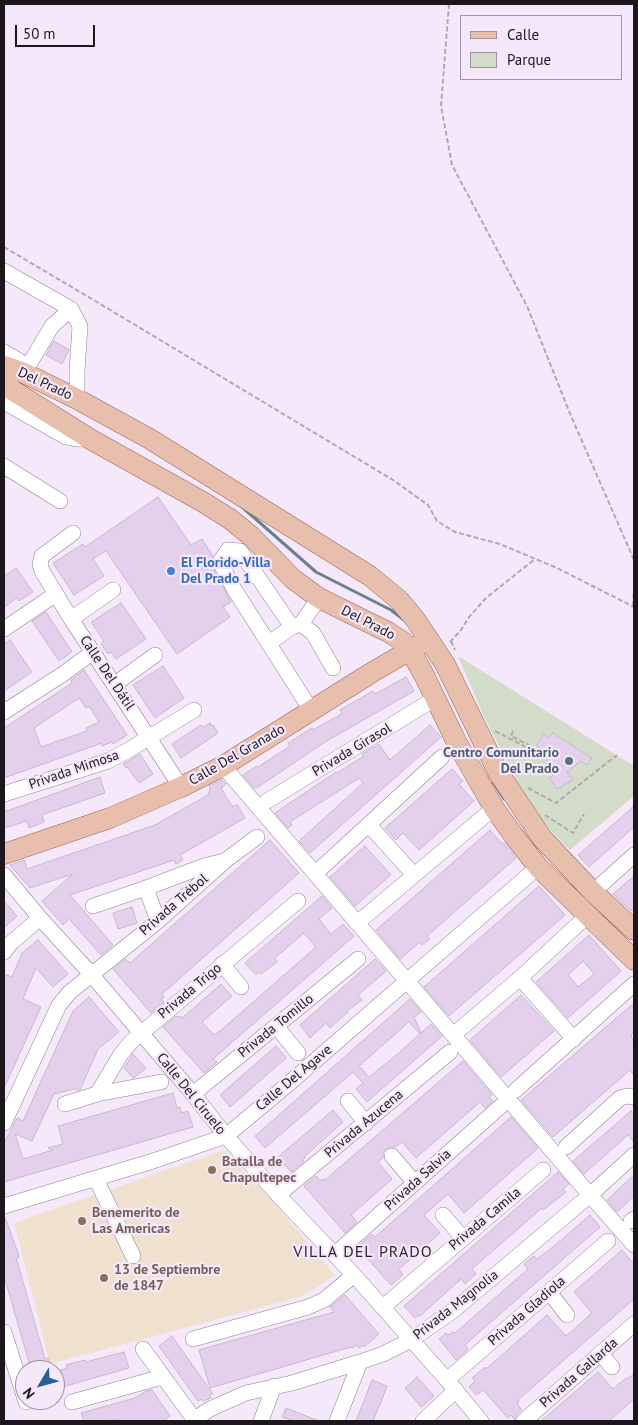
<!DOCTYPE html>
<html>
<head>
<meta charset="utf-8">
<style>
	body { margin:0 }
	#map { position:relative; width:638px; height:1425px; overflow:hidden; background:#f5e8fb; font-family:"PT Sans",sans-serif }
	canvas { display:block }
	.frame { position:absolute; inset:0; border:5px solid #1b171d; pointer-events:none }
	.legend { position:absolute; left:460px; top:15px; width:162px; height:65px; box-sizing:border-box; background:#f5e8fb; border:1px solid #9e94a2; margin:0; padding:6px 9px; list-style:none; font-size:15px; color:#1b171d }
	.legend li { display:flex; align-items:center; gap:10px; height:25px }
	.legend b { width:25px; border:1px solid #9e94a2 }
	.north { position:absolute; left:15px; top:1360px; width:50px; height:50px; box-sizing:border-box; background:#f5e8fb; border:1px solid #9e94a2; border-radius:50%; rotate:233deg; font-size:14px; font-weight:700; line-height:20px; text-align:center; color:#1b171d }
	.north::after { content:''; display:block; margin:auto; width:18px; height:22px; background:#285e97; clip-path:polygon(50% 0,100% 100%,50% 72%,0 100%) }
	.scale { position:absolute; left:15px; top:25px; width:80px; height:22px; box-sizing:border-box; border:2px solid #1b171d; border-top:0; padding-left:6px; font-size:15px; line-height:18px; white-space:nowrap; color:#1b171d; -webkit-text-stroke:4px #f5e8fb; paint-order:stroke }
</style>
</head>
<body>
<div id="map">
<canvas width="638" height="1425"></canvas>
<div class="frame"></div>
<ul class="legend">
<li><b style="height:6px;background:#e8bead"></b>Calle</li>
<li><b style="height:14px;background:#d3dcc8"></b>Parque</li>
</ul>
<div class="north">N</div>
<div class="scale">50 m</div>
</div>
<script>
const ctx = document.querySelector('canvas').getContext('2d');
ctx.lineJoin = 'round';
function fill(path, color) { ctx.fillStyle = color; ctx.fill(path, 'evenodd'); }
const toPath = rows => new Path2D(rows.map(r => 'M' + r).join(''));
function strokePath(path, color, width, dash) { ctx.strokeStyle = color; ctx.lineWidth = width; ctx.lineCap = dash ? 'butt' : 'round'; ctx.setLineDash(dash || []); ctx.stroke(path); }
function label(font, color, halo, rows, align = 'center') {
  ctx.font = font + ' "PT Sans",sans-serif'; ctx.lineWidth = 4.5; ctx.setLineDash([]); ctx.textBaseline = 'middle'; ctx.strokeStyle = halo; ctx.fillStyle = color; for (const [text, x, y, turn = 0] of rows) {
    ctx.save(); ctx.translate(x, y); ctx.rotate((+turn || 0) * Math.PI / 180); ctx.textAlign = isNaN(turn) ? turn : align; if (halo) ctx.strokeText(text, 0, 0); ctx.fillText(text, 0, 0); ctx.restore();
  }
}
const education = toPath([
	[224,1150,278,1207,335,1275,303,1296,50,1364,14,1223]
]);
const green = toPath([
	[458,656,634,766,634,796,570,850,551,831,528,804,486,721]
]);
const stream = toPath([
	[242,507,316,572,391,610,404,620],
	[493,782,504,799]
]);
const building = toPath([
	[54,341,69,350,62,364,46,355,54,341],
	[158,497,191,545,202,539,213,556,211,561,212,566,231,602,223,607,230,617,177,654,106,551,93,559,104,576,74,595,53,563,83,544,85,547,158,497],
	[16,568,33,592,19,601,17,598,4,607,4,576,16,568],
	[121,603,146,639,116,659,111,652,108,654,101,644,104,641,91,622,121,603],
	[46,612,72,652,59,661,32,621,46,612],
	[10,640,32,672,4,691,4,644,10,640],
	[163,666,184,698,155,718,133,685,163,666],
	[84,670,127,735,113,744,112,742,102,746,102,743,4,778,4,728,72,683,71,680,84,670],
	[79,698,86,708,89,706,99,722,86,728,87,731,41,747,34,728,79,698],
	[406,677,414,691,325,742,258,787,254,788,243,775,257,766,258,767,290,746,288,743,312,728,313,730,338,716,342,713,340,710,373,691,375,694,406,677],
	[210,723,211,726,213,725,218,733,181,758,172,744,201,725,203,727,210,723],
	[430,725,441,737,310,853,299,841,363,783,359,778,301,815,290,822,292,825,288,828,275,813,336,772,337,773,364,756,362,754,379,744,390,760,430,725],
	[553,733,592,758,587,765,581,761,567,772,573,780,557,789,549,778,556,773,537,745,544,734,549,738,553,733],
	[140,754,153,774,139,783,127,767,126,768,123,764,140,754],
	[452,769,463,781,459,784,474,801,419,850,403,833,396,840,385,828,452,769],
	[100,777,105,793,42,815,44,822,29,828,27,821,4,828,4,812,100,777],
	[222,780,226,784,221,788,231,805,232,805,233,807,237,804,245,818,180,855,183,860,176,864,174,860,70,895,113,945,101,955,69,919,63,925,42,901,73,874,30,888,10,865,24,860,27,869,155,825,208,795,210,789,209,786,222,780],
	[634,806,634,827,589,867,578,855,634,806],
	[490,830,502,844,504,843,516,858,427,936,430,939,422,945,420,942,400,959,376,930,490,830],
	[270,840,299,873,162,994,164,997,161,999,164,1002,151,1013,113,969,126,959,130,963,270,840],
	[365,846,391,875,355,906,330,877,365,846],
	[634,876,634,908,631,911,613,894,634,876],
	[539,886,565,915,449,1016,424,987,539,886],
	[322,896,332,908,319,919,331,934,343,924,354,936,213,1059,217,1062,204,1073,163,1027,176,1016,178,1017,180,1016,182,1018,221,984,232,996,202,1022,214,1035,220,1031,316,947,304,933,275,958,277,962,261,974,259,972,256,975,245,963,322,896],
	[4,901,17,916,4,928,4,901],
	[132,907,137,923,118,929,113,913,132,907],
	[589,935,621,971,568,1018,536,982,589,935],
	[583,961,594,974,578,987,568,975,583,961],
	[38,940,68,974,53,987,36,968,23,999,41,1007,4,1088,4,974,12,977,22,953,38,940],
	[375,959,386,971,385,972,358,995,362,1000,347,1011,348,1012,330,1028,326,1023,310,1038,300,1025,375,959],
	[521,995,554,1031,501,1077,470,1040,521,995],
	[89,997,119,1032,98,1049,80,1090,77,1090,74,1089,54,1094,32,1141,15,1134,23,1159,53,1150,48,1148,63,1144,58,1126,173,1093,177,1108,180,1107,181,1113,188,1111,193,1127,4,1182,4,1143,17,1118,23,1121,73,1011,89,997],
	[410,999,421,1012,414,1017,421,1033,420,1034,409,1022,359,1066,369,1077,394,1057,431,1024,442,1036,367,1102,356,1089,363,1083,353,1072,265,1148,255,1136,410,999],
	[634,1003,634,1032,631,1035,634,1044,634,1075,630,1070,553,1137,521,1100,634,1003],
	[276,1046,286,1058,230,1107,220,1095,276,1046],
	[133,1054,146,1068,135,1077,133,1078,124,1068,133,1054],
	[463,1061,492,1095,489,1097,493,1101,485,1108,480,1102,416,1158,402,1142,395,1147,390,1147,386,1149,383,1153,383,1158,378,1162,392,1179,351,1215,357,1222,345,1233,304,1186,316,1176,321,1181,323,1179,325,1180,463,1061],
	[333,1110,343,1122,304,1157,305,1158,302,1160,304,1161,291,1172,278,1157,333,1110],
	[631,1111,634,1115,634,1142,628,1135,584,1174,573,1161,631,1111],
	[511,1117,538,1148,464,1213,448,1194,424,1215,440,1233,399,1269,403,1275,391,1285,357,1247,372,1234,375,1237,511,1117],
	[558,1172,569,1184,563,1189,566,1192,543,1210,542,1208,472,1269,476,1274,465,1284,461,1279,420,1316,419,1315,415,1318,404,1306,558,1172],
	[634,1175,634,1196,617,1212,607,1200,634,1175],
	[590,1215,600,1227,476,1335,465,1345,468,1349,456,1360,439,1339,446,1333,448,1335,453,1332,455,1333,528,1269,524,1264,534,1256,537,1259,553,1247,590,1215],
	[4,1217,5,1217,18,1253,19,1258,16,1258,20,1271,45,1359,48,1358,51,1370,31,1370,31,1369,4,1276,4,1217],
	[622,1250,634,1264,634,1299,518,1400,519,1402,517,1404,522,1410,517,1414,515,1421,511,1415,508,1418,483,1390,476,1395,469,1387,475,1381,472,1378,485,1367,486,1369,547,1315,566,1336,588,1317,588,1316,592,1313,574,1292,622,1250],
	[345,1295,379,1334,364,1347,363,1345,359,1348,357,1345,352,1348,351,1347,210,1388,199,1350,334,1312,330,1307,345,1295],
	[172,1336,213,1394,209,1395,211,1398,203,1401,201,1399,198,1401,159,1346,172,1336],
	[124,1352,129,1368,55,1389,55,1372,67,1368,66,1365,85,1360,86,1362,124,1352],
	[598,1372,613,1389,626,1378,627,1379,634,1374,634,1399,609,1421,541,1421,598,1372],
	[417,1377,434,1396,421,1407,405,1388,417,1377],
	[372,1380,387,1386,383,1397,373,1421,356,1421,372,1380],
	[152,1390,170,1416,163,1421,117,1421,117,1420,84,1421,81,1413,135,1398,146,1391,152,1390],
	[286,1408,319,1421,294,1421,282,1417,286,1408]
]);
const path = toPath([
	[449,4,441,106,452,165,527,306,571,416,634,560],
	[4,247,97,302,393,480,428,505,437,521,455,532,500,544,557,568,634,607],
	[633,606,634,589],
	[451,641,455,650],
	[450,642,461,630,469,617,486,598,535,559],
	[495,731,528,748,547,760],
	[513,731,511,736,529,745,527,750],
	[528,788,556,803,617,755],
	[545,815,573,833,584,814]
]);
const minor = toPath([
	[4,271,71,309,80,326,77,371,77,399],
	[4,352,28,366],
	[24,373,52,326,71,309],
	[4,402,66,437,76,439,89,439],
	[4,466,60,501],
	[73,533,42,556,40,564,42,571,71,619,181,787],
	[71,619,113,590],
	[301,624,319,598],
	[292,627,240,551,228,550,220,562,234,589,311,710],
	[4,629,56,594],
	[269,643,292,627,301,624,313,633,333,668],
	[115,684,155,655],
	[4,712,63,674,93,652],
	[223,766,590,1195,634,1245],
	[4,794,108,761,127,751,194,710],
	[267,801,436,698],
	[369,825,414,875],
	[319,870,442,757],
	[4,875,40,918,91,974,141,1033,193,1094,226,1136,278,1195,354,1275,447,1380,481,1421],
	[146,888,158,921],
	[593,892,634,855],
	[93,906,146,888,204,866,224,861],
	[362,919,494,808],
	[4,952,11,943,40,918],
	[222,964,241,987],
	[520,978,574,1039],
	[276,1026,298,1053],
	[459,1030,520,978,588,915],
	[516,1090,634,984],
	[97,1094,121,1054,131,1042,298,901],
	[193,1094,358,959],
	[348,1101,366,1123],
	[65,1104,97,1094,161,1082],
	[4,1123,59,1005,70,992,158,921,226,860,257,837],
	[566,1147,620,1098,627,1096,634,1097],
	[392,1156,415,1183],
	[96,1179,133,1256],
	[278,1195,450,1052],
	[4,1206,153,1161,226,1136,286,1086,538,867],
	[443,1215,463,1238],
	[631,1221,634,1219],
	[335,1254,501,1106],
	[549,1292,567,1315],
	[383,1307,543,1170],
	[4,1332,26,1402],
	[193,1339,308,1307,324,1300,354,1275],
	[143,1349,194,1419],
	[600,1353,612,1367],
	[447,1380,608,1241],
	[72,1402,162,1377],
	[192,1421,210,1409,246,1393,292,1383,360,1362,383,1354,411,1340,454,1310,590,1195,634,1155],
	[261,1421,274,1386],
	[337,1421,360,1362],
	[423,1421,456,1390],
	[524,1421,634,1324]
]);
const major = toPath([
	[4,366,24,373,77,399,150,439,370,576,399,600,415,619,445,664,498,772,542,838,593,892,634,930],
	[4,385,90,439,203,502,230,519,251,536,293,579,319,598,388,632,402,641,410,650,424,675,456,741,475,775,494,808,514,836,538,867,634,960],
	[4,854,110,818,181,787,223,766,371,673,422,643]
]);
const markers = [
	[171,571,5,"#3f7fe0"],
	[569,761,5,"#5c6f8a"],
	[212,1170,5,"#8d6e63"],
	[82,1221,5,"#8d6e63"],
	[104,1278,5,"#8d6e63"]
];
const streetNames = [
	["Del Prado",45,384,25],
	["Del Prado",368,623,27],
	["Calle Del Dátil",107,673,56],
	["Privada Girasol",352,750,-31],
	["Calle Del Granado",237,755,-30],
	["Privada Mimosa",74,770,-19],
	["Privada Trébol",174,905,-41],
	["Privada Trigo",190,991,-40],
	["Privada Tomillo",276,1026,-39],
	["Calle Del Agave",294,1078,-40],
	["Calle Del Ciruelo",191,1094,51],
	["Privada Azucena",364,1124,-40],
	["Privada Salvia",418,1180,-42],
	["Privada Camila",485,1219,-40],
	["Privada Magnolia",456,1305,-38],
	["Privada Gladiola",527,1311,-41],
	["Privada Gallarda",579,1373,-41]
];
const shopNames = [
	["El Florido-Villa",181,563],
	["Del Prado 1",181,579]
];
const serviceNames = [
	["Centro Comunitario",559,753],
	["Del Prado",559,769]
];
const educationNames = [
	["Batalla de",222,1162],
	["Chapultepec",222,1178],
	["Benemerito de",92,1213],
	["Las Americas",92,1229],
	["13 de Septiembre",114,1270],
	["de 1847",114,1286]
];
const quarterNames = [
	["VILLA DEL PRADO",363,1252]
];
fill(education, '#f0e1ce');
fill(green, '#d3dcc8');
strokePath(stream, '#6a828e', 3);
fill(building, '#e4d0ed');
strokePath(building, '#c5b9ca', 1);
strokePath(minor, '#8d8192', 16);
strokePath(major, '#966758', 21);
strokePath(path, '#b1a7b6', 2, [5, 2.5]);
strokePath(minor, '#fff', 15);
strokePath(major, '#e8bead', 20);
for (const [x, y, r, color] of markers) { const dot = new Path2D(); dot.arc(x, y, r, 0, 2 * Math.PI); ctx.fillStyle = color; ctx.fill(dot); strokePath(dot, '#f5e8fb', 2); }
label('14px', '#1b171d', '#f5e8fb', streetNames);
label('bold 14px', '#366cbe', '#f5e8fb', shopNames, 'left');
label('bold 14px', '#4e5e75', '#f5e8fb', serviceNames, 'right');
label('bold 14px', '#785e54', '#f5e8fb', educationNames, 'left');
ctx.letterSpacing = '1px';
label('16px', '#2f2633', '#f5e8fb', quarterNames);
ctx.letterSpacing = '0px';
</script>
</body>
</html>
